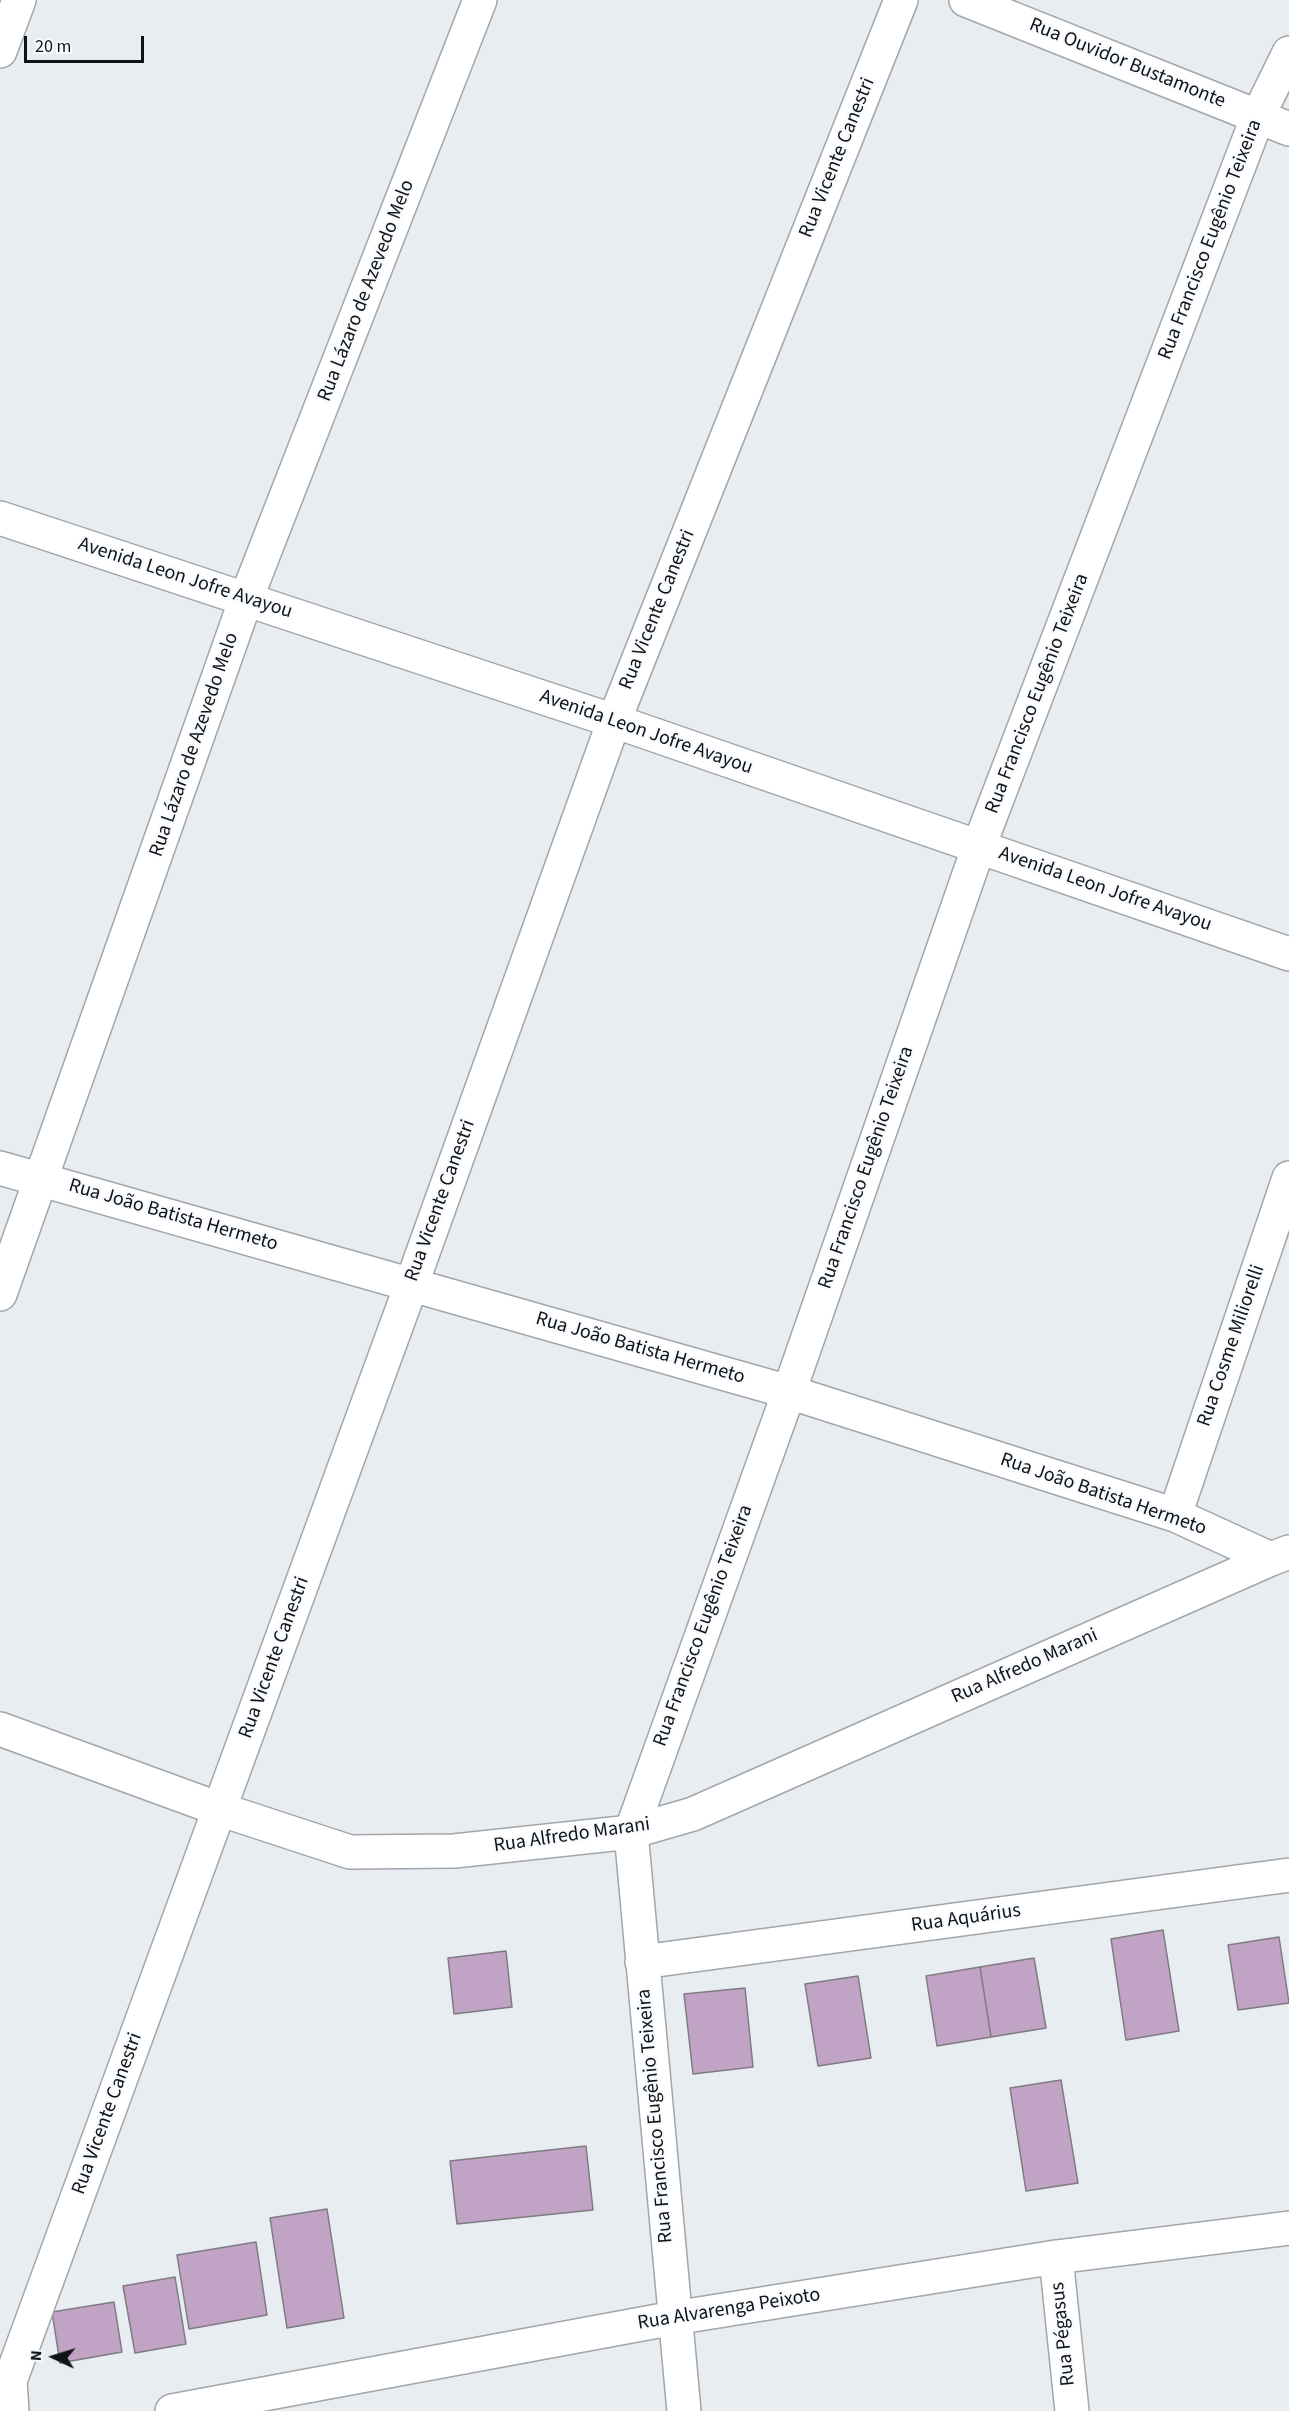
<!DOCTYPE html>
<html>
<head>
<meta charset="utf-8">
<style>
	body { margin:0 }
	#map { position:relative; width:1289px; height:2411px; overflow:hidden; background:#e8edf2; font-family:"Source Sans 3",sans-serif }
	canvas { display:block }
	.north { position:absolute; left:24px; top:2327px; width:60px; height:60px; -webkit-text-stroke:4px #f7fafe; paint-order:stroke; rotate:274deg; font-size:16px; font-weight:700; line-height:24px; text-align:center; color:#111314 }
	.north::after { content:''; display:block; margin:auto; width:21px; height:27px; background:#111314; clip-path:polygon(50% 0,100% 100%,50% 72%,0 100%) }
	.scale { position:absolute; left:24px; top:36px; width:120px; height:27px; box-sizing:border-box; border:3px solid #111314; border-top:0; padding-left:8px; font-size:18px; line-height:21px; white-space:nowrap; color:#111314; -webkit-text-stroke:4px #f7fafe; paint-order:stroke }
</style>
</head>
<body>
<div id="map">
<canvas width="1289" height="2411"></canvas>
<div class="north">N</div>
<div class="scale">20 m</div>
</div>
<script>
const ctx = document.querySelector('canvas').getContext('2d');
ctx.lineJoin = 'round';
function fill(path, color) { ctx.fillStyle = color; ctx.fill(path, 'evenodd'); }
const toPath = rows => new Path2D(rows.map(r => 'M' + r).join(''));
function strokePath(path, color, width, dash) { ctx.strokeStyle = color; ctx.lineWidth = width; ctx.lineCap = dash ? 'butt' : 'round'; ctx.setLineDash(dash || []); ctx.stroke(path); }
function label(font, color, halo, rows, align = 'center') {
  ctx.font = font + ' "Source Sans 3",sans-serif'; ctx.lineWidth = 4.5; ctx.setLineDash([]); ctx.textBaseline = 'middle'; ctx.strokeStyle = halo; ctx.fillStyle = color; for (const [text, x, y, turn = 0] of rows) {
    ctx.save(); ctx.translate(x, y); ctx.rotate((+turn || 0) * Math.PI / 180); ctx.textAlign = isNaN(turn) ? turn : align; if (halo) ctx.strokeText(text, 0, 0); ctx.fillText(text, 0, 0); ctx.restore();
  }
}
const building = toPath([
	[1163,1930,1179,2031,1126,2040,1111,1939,1163,1930],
	[1279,1937,1289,2003,1238,2010,1228,1945,1279,1937],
	[506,1951,512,2007,454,2014,448,1958,506,1951],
	[1034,1958,1046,2028,991,2037,980,1967,1034,1958],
	[980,1967,991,2037,937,2046,926,1976,980,1967],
	[858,1976,871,2058,818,2066,805,1984,858,1976],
	[745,1988,753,2067,693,2074,684,1994,745,1988],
	[1061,2080,1078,2183,1026,2191,1010,2088,1061,2080],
	[586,2146,593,2210,457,2224,450,2161,586,2146],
	[327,2209,344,2318,287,2328,270,2218,327,2209],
	[256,2242,267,2315,189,2329,177,2255,256,2242],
	[175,2277,186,2344,135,2353,123,2286,175,2277],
	[114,2302,122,2352,60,2363,52,2312,114,2302]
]);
const minor = toPath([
	[966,0,1289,129],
	[0,1168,789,1392,1175,1515,1271,1559],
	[0,1294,246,599,480,0],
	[1175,1515,1289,1178],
	[0,1729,219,1809,350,1852,454,1851,631,1832,693,1814,1271,1559,1289,1552],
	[642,1962,1289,1875],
	[1056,2257,1072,2411],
	[12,2411,10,2381,412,1283,614,721,901,0],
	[172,2411,674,2318,1056,2257,1289,2228],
	[684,2411,631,1832,789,1392,979,846,1258,116,1289,53]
]);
const tertiary = toPath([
	[0,51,19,0],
	[0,518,614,721,1289,954]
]);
const streetNames = [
	["Rua Ouvidor Bustamonte",1127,64,22],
	["Rua Vicente Canestri",838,158,-68],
	["Rua Francisco Eugênio Teixeira",1211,240,-69],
	["Rua Lázaro de Azevedo Melo",367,291,-69],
	["Avenida Leon Jofre Avayou",185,579,18],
	["Rua Vicente Canestri",658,610,-68],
	["Rua Francisco Eugênio Teixeira",1038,694,-69],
	["Avenida Leon Jofre Avayou",646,733,19],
	["Rua Lázaro de Azevedo Melo",195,745,-71],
	["Avenida Leon Jofre Avayou",1105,890,19],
	["Rua Francisco Eugênio Teixeira",867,1168,-71],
	["Rua Vicente Canestri",441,1201,-70],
	["Rua João Batista Hermeto",173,1216,16],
	["Rua Cosme Miliorelli",1232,1346,-71],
	["Rua João Batista Hermeto",640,1349,16],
	["Rua João Batista Hermeto",1103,1495,19],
	["Rua Francisco Eugênio Teixeira",704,1626,-70],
	["Rua Vicente Canestri",275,1658,-70],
	["Rua Alfredo Marani",1025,1667,-24],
	["Rua Alfredo Marani",572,1836,-8],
	["Rua Aquárius",966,1919,-8],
	["Rua Vicente Canestri",108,2114,-70],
	["Rua Francisco Eugênio Teixeira",656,2116,-95],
	["Rua Alvarenga Peixoto",729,2310,-9],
	["Rua Pégasus",1064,2334,-96]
];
fill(building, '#c0a3c5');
strokePath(building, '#7f7b80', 1.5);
strokePath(minor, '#a2a6ab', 36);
strokePath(tertiary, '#a2a6ab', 36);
strokePath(minor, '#fff', 33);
strokePath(tertiary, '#fff', 33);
label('20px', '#111314', '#f7fafe', streetNames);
</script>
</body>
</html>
